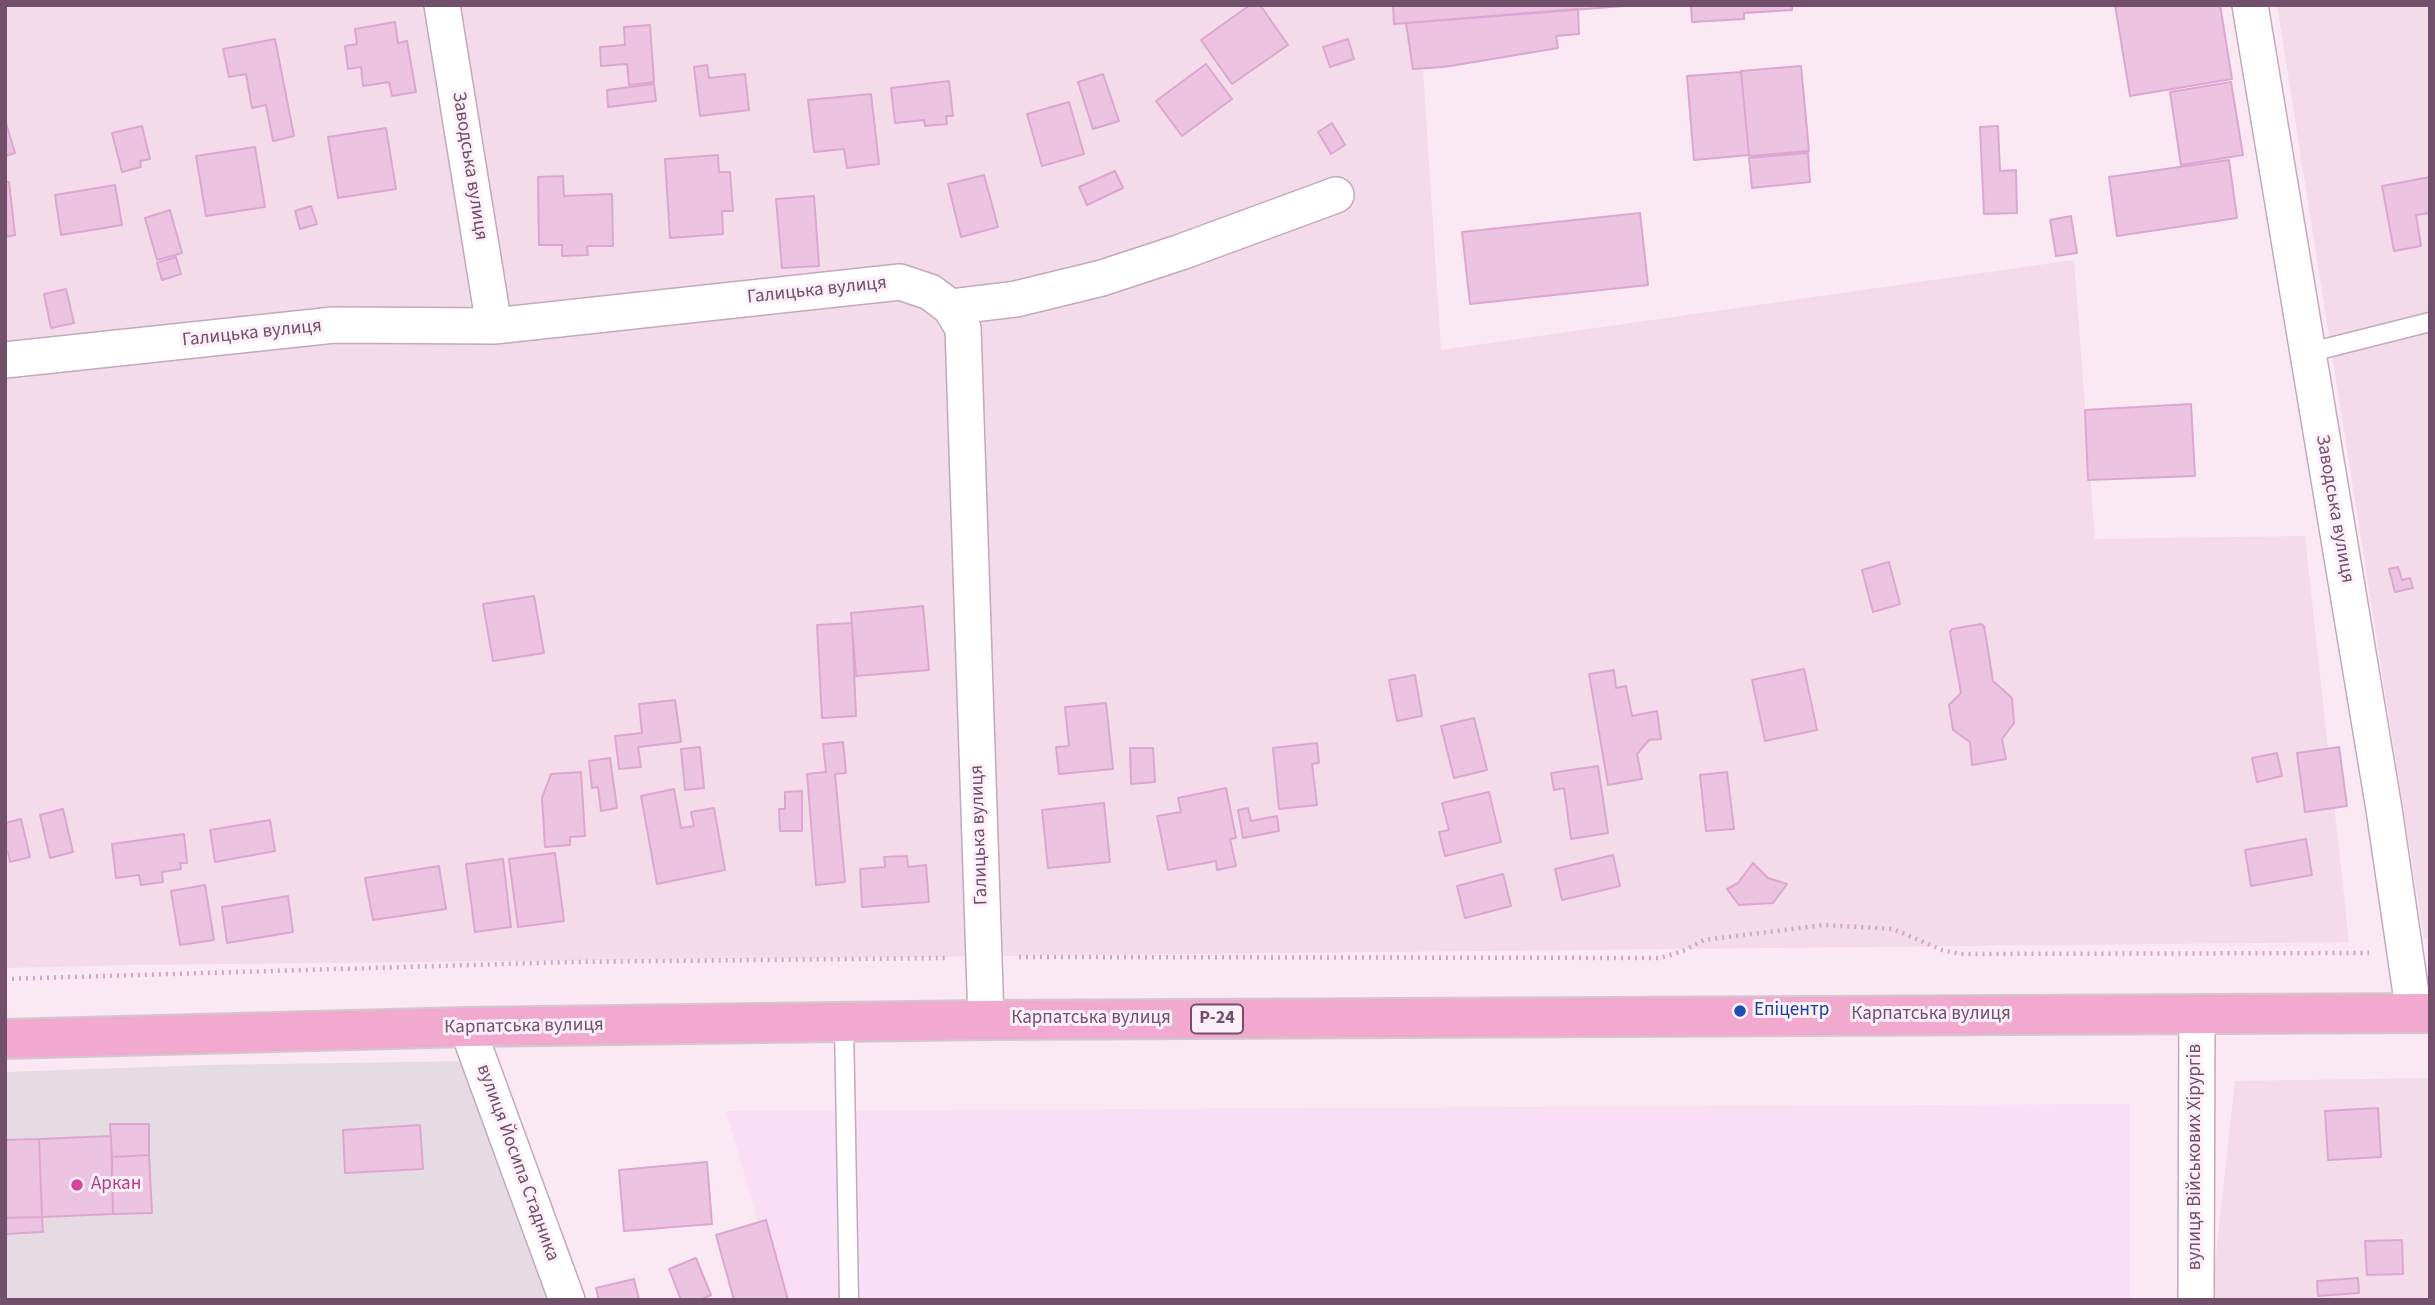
<!DOCTYPE html>
<html>
<head>
<meta charset="utf-8">
<style>
	body { margin:0 }
	#map { position:relative; width:2435px; height:1305px; overflow:hidden; background:#fae9f2; font-family:"Source Sans 3",sans-serif }
	canvas { display:block }
	.frame { position:absolute; inset:0; border:7px solid #724f6b; pointer-events:none }
</style>
</head>
<body>
<div id="map">
<canvas width="2435" height="1305"></canvas>
<div class="frame"></div>
</div>
<script>
const ctx = document.querySelector('canvas').getContext('2d');
ctx.lineJoin = 'round';
function fill(path, color) { ctx.fillStyle = color; ctx.fill(path, 'evenodd'); }
const toPath = rows => new Path2D(rows.map(r => 'M' + r).join(''));
function strokePath(path, color, width, dash) { ctx.strokeStyle = color; ctx.lineWidth = width; ctx.lineCap = dash ? 'butt' : 'round'; ctx.setLineDash(dash || []); ctx.stroke(path); }
function label(font, color, halo, rows, align = 'center') {
  ctx.font = font + ' "Source Sans 3",sans-serif'; ctx.lineWidth = 6; ctx.setLineDash([]); ctx.textBaseline = 'middle'; ctx.strokeStyle = halo; ctx.fillStyle = color; for (const [text, x, y, turn = 0] of rows) {
    ctx.save(); ctx.translate(x, y); ctx.rotate((+turn || 0) * Math.PI / 180); ctx.textAlign = isNaN(turn) ? turn : align; if (halo) ctx.strokeText(text, 0, 0); ctx.fillText(text, 0, 0); ctx.restore();
  }
}
const residential = toPath([
	[5,5,1419,5,1441,350,2074,260,2095,539,2305,536,2349,942,132,965,5,968],
	[2277,5,2430,5,2430,939,2424,939],
	[2430,1078,2430,1300,2211,1300,2235,1081]
]);
const commercial = toPath([
	[2130,1104,2130,1300,781,1300,726,1111]
]);
const industrial = toPath([
	[474,1061,560,1300,5,1300,5,1072,208,1065]
]);
const building = toPath([
	[1250,5,1260,5,1288,45,1232,84,1201,40,1250,5],
	[1393,5,1623,5,1624,6,1394,24,1393,5],
	[1691,5,1792,5,1792,10,1744,13,1744,19,1692,22,1691,5],
	[2115,5,2220,5,2232,79,2130,96,2115,5],
	[1578,9,1579,34,1556,36,1558,48,1444,67,1413,69,1406,23,1578,9],
	[395,22,398,43,407,41,416,92,392,96,389,82,363,86,361,67,348,69,345,46,357,44,355,29,395,22],
	[650,25,654,82,629,85,627,64,601,66,600,47,625,45,624,27,650,25],
	[275,39,294,136,273,141,266,105,252,108,246,74,229,77,223,49,275,39],
	[1348,39,1354,59,1330,67,1323,47,1348,39],
	[1206,64,1232,99,1182,136,1156,101,1206,64],
	[707,65,709,78,745,74,749,110,700,116,694,67,707,65],
	[1801,66,1809,151,1749,156,1741,71,1801,66],
	[1741,72,1749,155,1694,160,1687,76,1741,72],
	[1103,74,1119,121,1093,129,1078,82,1103,74],
	[949,81,953,116,946,116,947,124,925,126,924,120,895,123,891,88,949,81],
	[2231,82,2243,155,2181,165,2170,92,2231,82],
	[654,84,656,101,608,107,607,90,654,84],
	[871,94,879,164,847,168,844,149,814,152,808,100,871,94],
	[1069,102,1084,154,1042,166,1027,114,1069,102],
	[5,120,15,153,5,156,5,120],
	[1332,123,1345,145,1331,154,1318,132,1332,123],
	[142,126,150,159,140,161,141,167,122,172,112,133,142,126],
	[1998,126,2000,171,2016,170,2017,213,1984,214,1980,127,1998,126],
	[386,128,396,189,338,198,328,137,386,128],
	[255,147,265,207,206,216,196,156,255,147],
	[1808,153,1810,182,1752,188,1749,158,1808,153],
	[718,155,719,172,730,172,733,211,722,211,723,234,670,238,665,159,718,155],
	[2229,160,2237,218,2117,236,2109,177,2229,160],
	[1115,171,1123,188,1087,205,1079,187,1115,171],
	[984,175,998,227,961,237,948,184,984,175],
	[563,176,564,196,612,194,613,246,587,246,588,255,562,256,562,245,539,245,538,177,563,176],
	[2430,177,2430,213,2416,215,2421,246,2394,251,2382,186,2430,177],
	[5,182,9,182,15,235,5,237,5,182],
	[115,185,122,225,61,235,55,195,115,185],
	[814,196,819,266,782,268,776,199,814,196],
	[311,206,317,224,300,229,295,211,311,206],
	[170,210,182,253,157,260,145,218,170,210],
	[1640,213,1648,285,1470,304,1462,232,1640,213],
	[2071,216,2077,253,2056,256,2050,220,2071,216],
	[176,257,181,274,162,280,157,263,176,257],
	[66,289,74,323,51,328,44,294,66,289],
	[2191,404,2195,476,2088,480,2085,410,2191,404],
	[1889,562,1900,604,1873,612,1862,570,1889,562],
	[2398,567,2402,580,2410,578,2413,588,2395,592,2389,569,2398,567],
	[534,596,544,653,493,661,483,604,534,596],
	[923,606,929,670,856,676,851,613,923,606],
	[852,623,856,716,822,718,817,625,852,623],
	[1981,624,1984,626,1993,681,2012,698,2014,723,2002,739,2006,759,1972,765,1970,742,1953,730,1949,705,1961,693,1950,632,1952,629,1981,624],
	[1804,669,1817,730,1765,741,1752,680,1804,669],
	[1614,670,1616,688,1626,686,1632,716,1657,711,1661,739,1649,740,1637,754,1642,779,1608,785,1589,674,1614,670],
	[1415,675,1422,716,1397,721,1389,680,1415,675],
	[675,700,681,742,638,747,641,767,619,769,615,736,642,733,639,704,675,700],
	[1106,703,1113,769,1059,774,1056,747,1069,746,1065,707,1106,703],
	[1474,718,1487,770,1454,778,1441,726,1474,718],
	[843,742,846,773,835,774,845,882,816,885,807,774,826,772,823,744,843,742],
	[1317,743,1319,763,1312,764,1317,805,1279,809,1273,748,1317,743],
	[700,747,704,788,685,790,681,749,700,747],
	[2339,747,2347,806,2305,812,2297,753,2339,747],
	[1130,748,1153,748,1155,782,1131,784,1130,748],
	[2277,753,2282,776,2257,782,2252,758,2277,753],
	[610,758,617,808,601,811,598,787,592,788,589,761,610,758],
	[1598,766,1608,833,1571,839,1564,788,1554,790,1551,773,1598,766],
	[581,772,585,836,570,837,570,845,545,847,542,798,551,774,581,772],
	[1727,772,1734,829,1706,831,1700,775,1727,772],
	[1226,788,1236,838,1230,839,1236,866,1217,870,1216,861,1168,870,1157,816,1181,812,1178,798,1226,788],
	[674,789,681,828,694,826,691,812,714,808,725,870,657,884,641,796,674,789],
	[802,791,802,831,780,831,779,809,785,809,785,792,802,791],
	[1489,792,1501,842,1445,856,1439,832,1449,830,1442,803,1489,792],
	[1104,803,1110,862,1048,868,1042,810,1104,803],
	[1248,808,1251,821,1277,816,1279,831,1243,838,1238,810,1248,808],
	[63,809,73,852,50,858,40,815,63,809],
	[21,819,30,857,10,862,8,852,5,853,5,823,21,819],
	[270,820,275,851,215,862,210,830,270,820],
	[184,834,187,863,180,863,181,869,162,872,163,882,141,885,139,875,116,878,112,844,184,834],
	[2306,839,2312,875,2251,886,2245,850,2306,839],
	[555,853,564,921,518,927,509,859,555,853],
	[1613,855,1620,886,1562,900,1555,869,1613,855],
	[907,856,908,867,926,865,929,902,862,907,860,869,885,867,884,857,907,856],
	[503,859,511,927,475,932,466,864,503,859],
	[1753,863,1768,878,1787,884,1773,903,1739,905,1727,889,1738,883,1753,863],
	[439,866,446,909,373,920,365,878,439,866],
	[1503,874,1511,906,1465,918,1457,886,1503,874],
	[205,885,214,940,180,945,171,891,205,885],
	[288,896,293,932,227,943,222,907,288,896],
	[2378,1108,2381,1157,2328,1160,2325,1111,2378,1108],
	[110,1124,149,1124,149,1155,112,1157,110,1124],
	[420,1125,423,1169,345,1173,343,1130,420,1125],
	[111,1136,113,1214,42,1217,39,1139,111,1136],
	[39,1139,42,1217,5,1218,5,1140,39,1139],
	[149,1155,152,1213,113,1214,112,1157,149,1155],
	[707,1162,712,1224,624,1231,619,1170,707,1162],
	[42,1217,43,1232,5,1234,5,1218,42,1217],
	[766,1220,788,1300,734,1300,716,1235,766,1220],
	[2402,1240,2403,1274,2367,1275,2365,1241,2402,1240],
	[696,1258,711,1295,700,1300,681,1300,669,1269,696,1258],
	[2358,1278,2359,1293,2318,1296,2317,1281,2358,1278],
	[634,1279,639,1300,599,1300,596,1288,634,1279]
]);
const path = toPath([
	[1019,957,1660,958,1683,951,1704,940,1824,925,1893,929,1942,950,1961,954,2369,953],
	[5,979,571,962,947,958]
]);
const service = toPath([
	[2307,353,2430,322],
	[844,1023,849,1300]
]);
const minor = toPath([
	[442,5,494,326],
	[2250,5,2384,809,2414,1014],
	[950,307,1016,299,1102,278,1181,252,1336,195],
	[5,360,334,325,494,326,900,282,930,292,950,307,963,328,986,1020],
	[467,1027,567,1300],
	[2196,1300,2197,1014]
]);
const primary = toPath([
	[5,1039,467,1027,986,1020,2430,1013]
]);
const markers = [
	[1740,1011,7,"#1a4fb4"],
	[77,1185,7,"#d1479c"]
];
const shields = [
	[1217,1019,52]
];
const shieldNames = [
	["Р-24",1217,1019]
];
const streetNames = [
	["Заводська вулиця",469,166,81],
	["Галицька вулиця",817,291,-6],
	["Галицька вулиця",252,334,-6],
	["Заводська вулиця",2334,509,80],
	["Галицька вулиця",980,835,-92],
	["Карпатська вулиця",1931,1015],
	["Карпатська вулиця",1091,1019],
	["Карпатська вулиця",524,1027,-1],
	["вулиця Військових Хірургів",2196,1157,-90],
	["вулиця Йосипа Стадника",517,1163,70]
];
const transitNames = [
	["Епіцентр",1754,1011]
];
const hotelNames = [
	["Аркан",91,1185]
];
fill(residential, '#f3dbe9');
fill(commercial, '#f9def5');
fill(industrial, '#e6dbe3');
fill(building, '#edc3e2');
strokePath(building, '#dda6d1', 2);
strokePath(service, '#c4a8bc', 21);
strokePath(minor, '#c4a8bc', 38);
strokePath(primary, '#d2c7d0', 42);
strokePath(path, '#d2a6c7', 4.5, [2, 5]);
strokePath(service, '#fff', 18);
strokePath(minor, '#fff', 35);
strokePath(primary, '#f1a9cf', 38);
for (const [x, y, r, color] of markers) { const dot = new Path2D(); dot.arc(x, y, r, 0, 2 * Math.PI); ctx.fillStyle = color; ctx.fill(dot); strokePath(dot, '#fdeff7', 2.5); }
for (const [x, y, w] of shields) { const box = new Path2D(); box.roundRect(x - w / 2, y - 14.5, w, 29, 5); ctx.fillStyle = '#fdeff7'; ctx.fill(box); strokePath(box, '#724f6b', 2); }
label('bold 18px', '#724f6b', null, shieldNames);
label('19px', '#724f6b', '#fdeff7', streetNames);
label('19px', '#164399', '#fdeff7', transitNames, 'left');
label('19px', '#b23c85', '#fdeff7', hotelNames, 'left');
</script>
</body>
</html>
